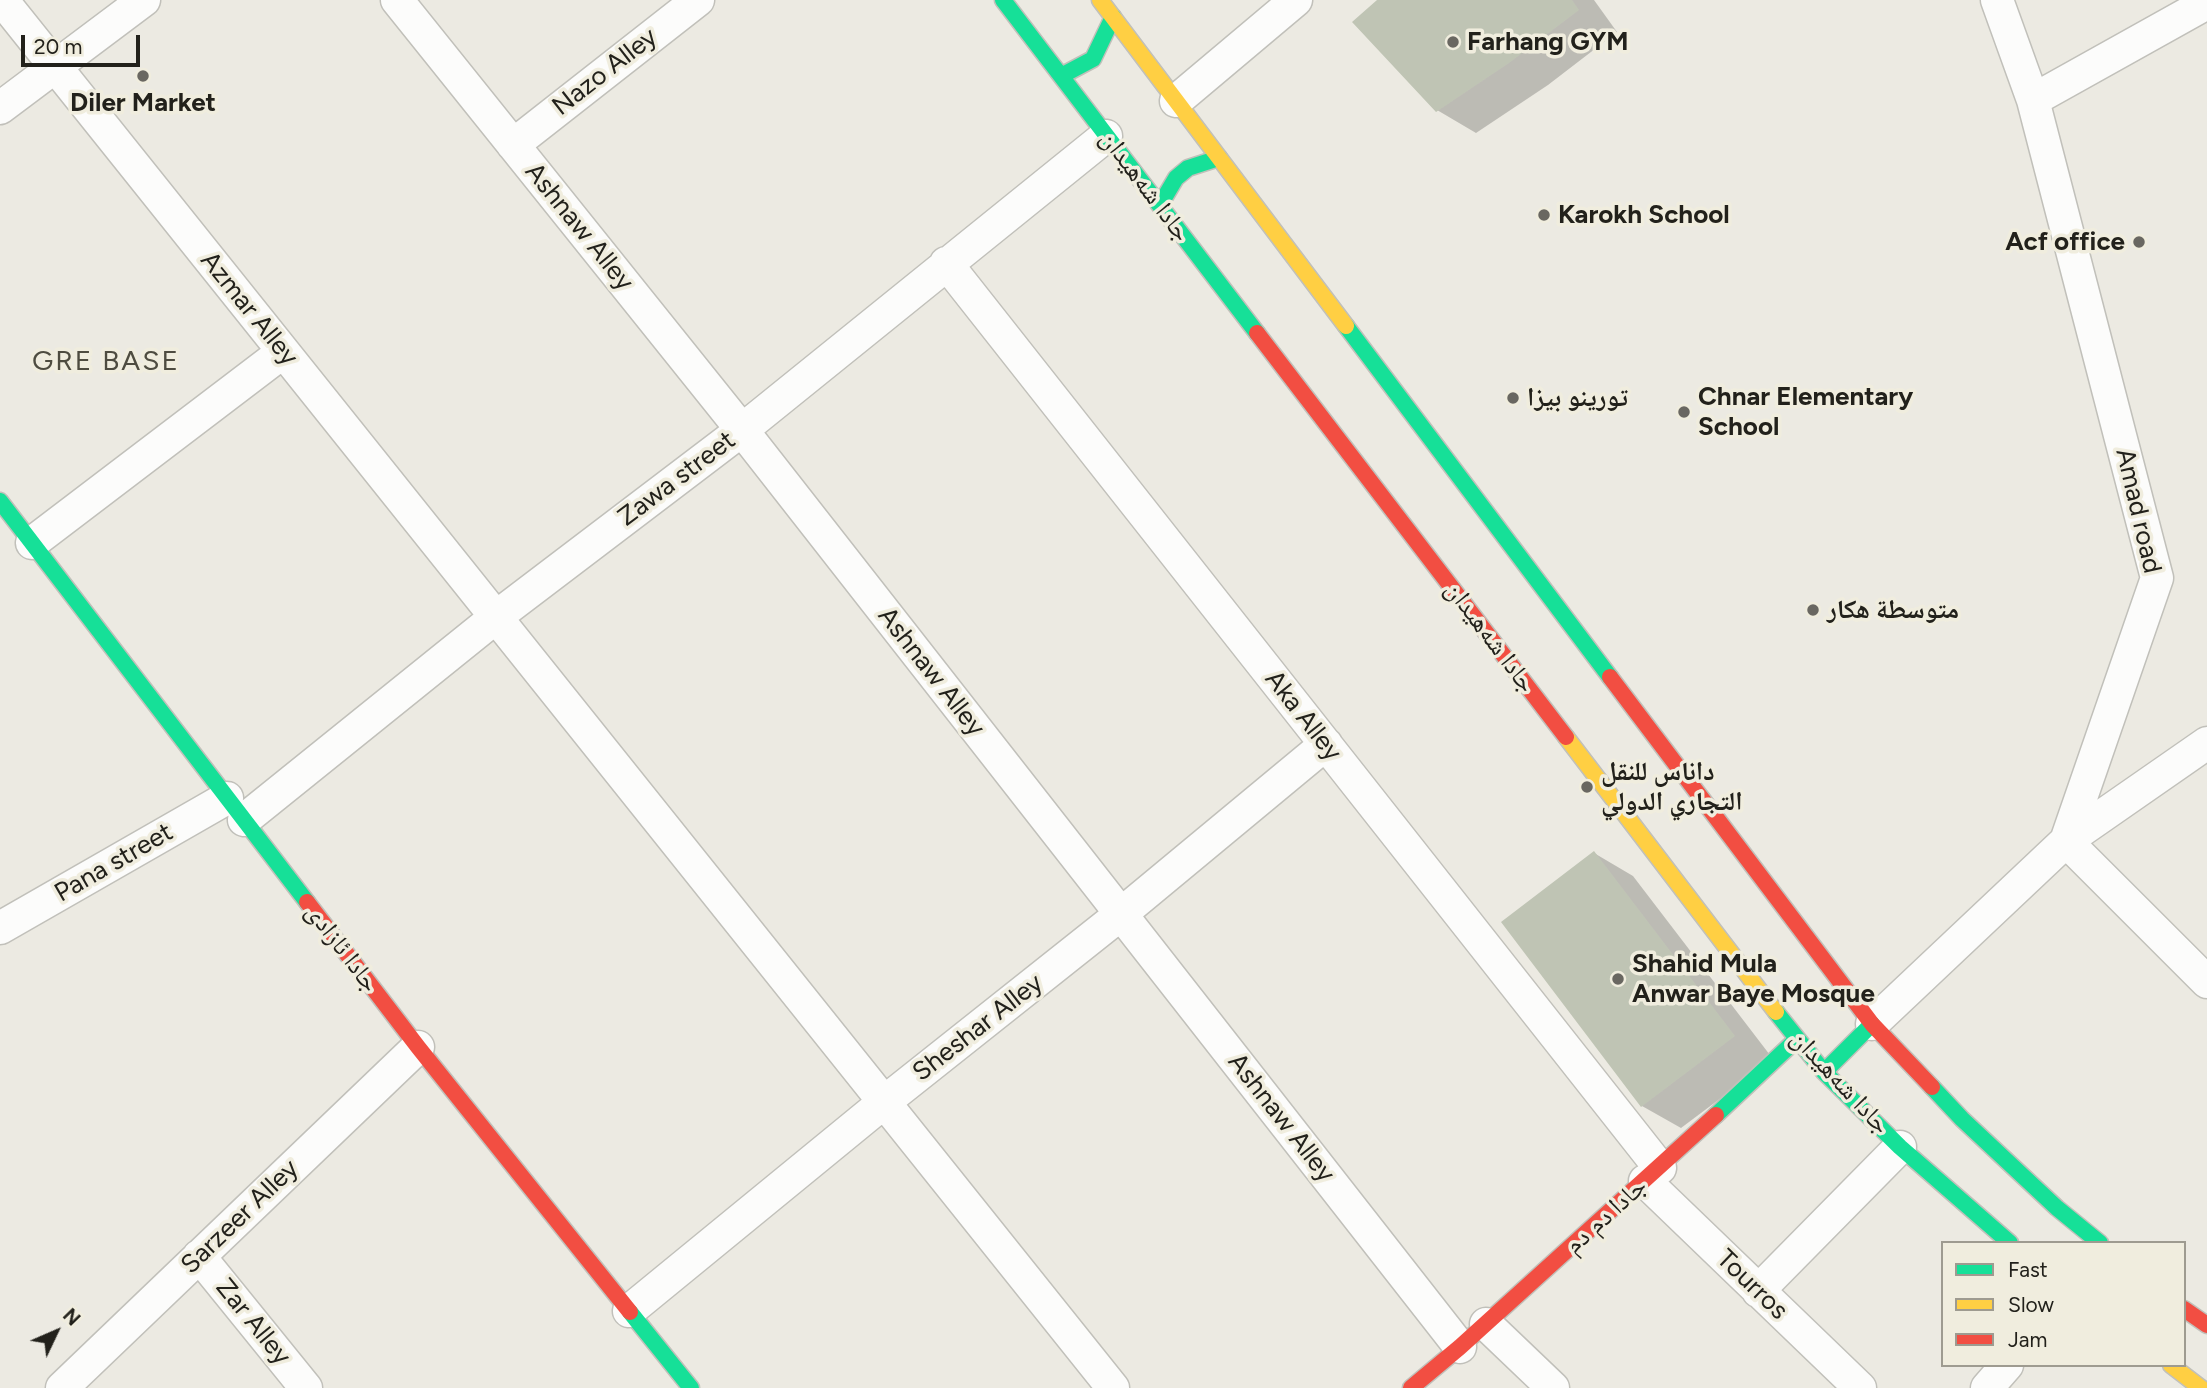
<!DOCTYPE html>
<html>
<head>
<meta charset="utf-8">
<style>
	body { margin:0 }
	#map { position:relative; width:2207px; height:1388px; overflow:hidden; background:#eceae2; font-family:Figtree,sans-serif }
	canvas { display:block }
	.legend { position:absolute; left:1941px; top:1241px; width:245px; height:126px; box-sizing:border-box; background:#f0edde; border:2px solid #9e9b90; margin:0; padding:9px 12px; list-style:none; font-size:21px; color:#22211b }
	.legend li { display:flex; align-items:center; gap:14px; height:35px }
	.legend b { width:35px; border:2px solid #9e9b90 }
	.north { position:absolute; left:21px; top:1297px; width:70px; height:70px; -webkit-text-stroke:5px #f0edde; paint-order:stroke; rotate:46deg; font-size:19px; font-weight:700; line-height:28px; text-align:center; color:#22211b }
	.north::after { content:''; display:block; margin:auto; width:24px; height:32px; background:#22211b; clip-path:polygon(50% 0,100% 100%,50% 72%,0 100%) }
	.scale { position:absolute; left:21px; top:35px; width:119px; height:32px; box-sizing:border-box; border:4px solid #22211b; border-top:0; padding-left:9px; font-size:21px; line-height:24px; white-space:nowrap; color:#22211b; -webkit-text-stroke:5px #f0edde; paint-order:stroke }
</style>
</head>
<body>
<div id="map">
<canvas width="2207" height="1388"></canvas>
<ul class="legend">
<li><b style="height:9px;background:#16e098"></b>Fast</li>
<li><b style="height:9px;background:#ffcf43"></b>Slow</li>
<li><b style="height:9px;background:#f24e42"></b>Jam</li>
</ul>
<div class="north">N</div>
<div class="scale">20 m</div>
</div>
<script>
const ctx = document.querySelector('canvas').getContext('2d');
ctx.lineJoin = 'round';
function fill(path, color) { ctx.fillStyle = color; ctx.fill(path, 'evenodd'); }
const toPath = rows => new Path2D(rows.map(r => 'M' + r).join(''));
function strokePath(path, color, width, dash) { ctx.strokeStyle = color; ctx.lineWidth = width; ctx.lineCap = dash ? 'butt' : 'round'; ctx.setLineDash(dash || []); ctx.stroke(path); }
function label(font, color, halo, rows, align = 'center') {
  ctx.font = font + ' Figtree,"Noto Naskh Arabic",sans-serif'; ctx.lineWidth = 7; ctx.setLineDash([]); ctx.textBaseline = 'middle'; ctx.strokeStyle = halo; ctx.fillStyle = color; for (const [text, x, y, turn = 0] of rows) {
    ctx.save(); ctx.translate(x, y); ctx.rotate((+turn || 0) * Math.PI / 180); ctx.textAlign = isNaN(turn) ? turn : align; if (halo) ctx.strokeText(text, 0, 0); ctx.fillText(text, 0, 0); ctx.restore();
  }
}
const shadow = toPath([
	[1380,0,1594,0,1617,32,1548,85,1476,133,1437,110],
	[1594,853,1633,876,1773,1059,1681,1128,1642,1106,1503,922]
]);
const building = toPath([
	[1377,0,1572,0,1579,10,1509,63,1436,112,1352,22],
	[1594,851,1735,1036,1641,1107,1501,922]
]);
const street = toPath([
	[2,0,1113,1388],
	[397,0,742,430,1460,1347],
	[2033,100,2207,3],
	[1176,101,1296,0],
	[0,108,144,0],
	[513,145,698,0],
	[946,263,1660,1168],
	[32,543,283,352],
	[2207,743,2066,841,2207,982],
	[244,820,496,617,742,430,1106,136],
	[0,928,227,798],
	[1872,1024,2066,841,2157,578,2033,100,1997,0],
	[1645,1181,1860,1388],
	[199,1256,306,1388],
	[1758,1291,1900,1147],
	[629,1311,883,1103,1121,914,1326,744],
	[1486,1324,1553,1388],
	[62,1388,418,1047],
	[1987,1388,2007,1365]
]);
const fast = toPath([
	[1003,0,1257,333],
	[1061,76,1093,59,1113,17],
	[1160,205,1176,178,1188,168,1219,158],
	[1346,326,1610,677],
	[0,501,307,902],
	[1776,1012,1824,1072,1900,1147,2010,1243],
	[1824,1072,1872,1024],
	[1932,1087,1962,1119,2057,1208,2100,1243],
	[1716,1115,1797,1039],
	[630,1312,691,1388]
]);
const slow = toPath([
	[1100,0,1346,326],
	[1566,737,1776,1012],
	[2171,1365,2201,1388]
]);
const jam = toPath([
	[1257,333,1566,737],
	[1610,677,1872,1024,1932,1087],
	[307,902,418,1047,630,1312],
	[2184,1309,2207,1325],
	[1411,1388,1460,1347,1716,1115]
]);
const markers = [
	[1453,42,7,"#696761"],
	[143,76,7,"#696761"],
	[1544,215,7,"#696761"],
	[2139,242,7,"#696761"],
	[1513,398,7,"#696761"],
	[1684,412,7,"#696761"],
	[1813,610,7,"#696761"],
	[1587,787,7,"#696761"],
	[1618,979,7,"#696761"]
];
const poiNames = [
	["Farhang GYM",1467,42],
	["Diler Market",143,103,"center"],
	["Karokh School",1558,215],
	["Acf office",2125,242,"right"],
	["Chnar Elementary",1698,397],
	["School",1698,427],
	["تورينو بيزا",1527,398],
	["متوسطة هكار",1827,610],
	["داناس للنقل",1601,772],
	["التجاري الدولي",1601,802],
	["Shahid Mula",1632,964],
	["Anwar Baye Mosque",1632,994]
];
const streetNames = [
	["Nazo Alley",605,72,-38],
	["جادا شەهیدان",1145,186,53],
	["Ashnaw Alley",579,227,51],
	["Azmar Alley",249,309,51],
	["Zawa street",677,479,-37],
	["Amad road",2138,511,77],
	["جادا شەهیدان",1490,637,53],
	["Ashnaw Alley",931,672,52],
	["Aka Alley",1303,716,52],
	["Pana street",114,863,-30],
	["جادا ئازادی",342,948,53],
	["Sheshar Alley",978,1028,-38],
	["جادا شەهیدان",1840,1082,47],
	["Ashnaw Alley",1281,1118,52],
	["جادا دم دم",1606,1216,-42],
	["Sarzeer Alley",240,1217,-44],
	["Tourros",1752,1285,44],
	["Zar Alley",253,1322,51]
];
const neighbourhoodNames = [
	["GRE BASE",106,362]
];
fill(shadow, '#0003');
fill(building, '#bfc4b4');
strokePath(street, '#c1c0ba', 35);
strokePath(fast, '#c1c0ba', 19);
strokePath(slow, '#c1c0ba', 19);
strokePath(jam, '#c1c0ba', 19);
strokePath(street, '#fcfcfb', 32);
strokePath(fast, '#16e098', 16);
strokePath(slow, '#ffcf43', 16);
strokePath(jam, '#f24e42', 16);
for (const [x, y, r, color] of markers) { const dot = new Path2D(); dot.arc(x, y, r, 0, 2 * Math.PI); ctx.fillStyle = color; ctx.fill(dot); strokePath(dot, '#f0edde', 2.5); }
label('bold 26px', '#22211b', '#f0edde', poiNames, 'left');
label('26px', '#22211b', '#f0edde', streetNames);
ctx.letterSpacing = '2px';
label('28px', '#4e4c40', '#f0edde', neighbourhoodNames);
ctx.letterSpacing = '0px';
</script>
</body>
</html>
